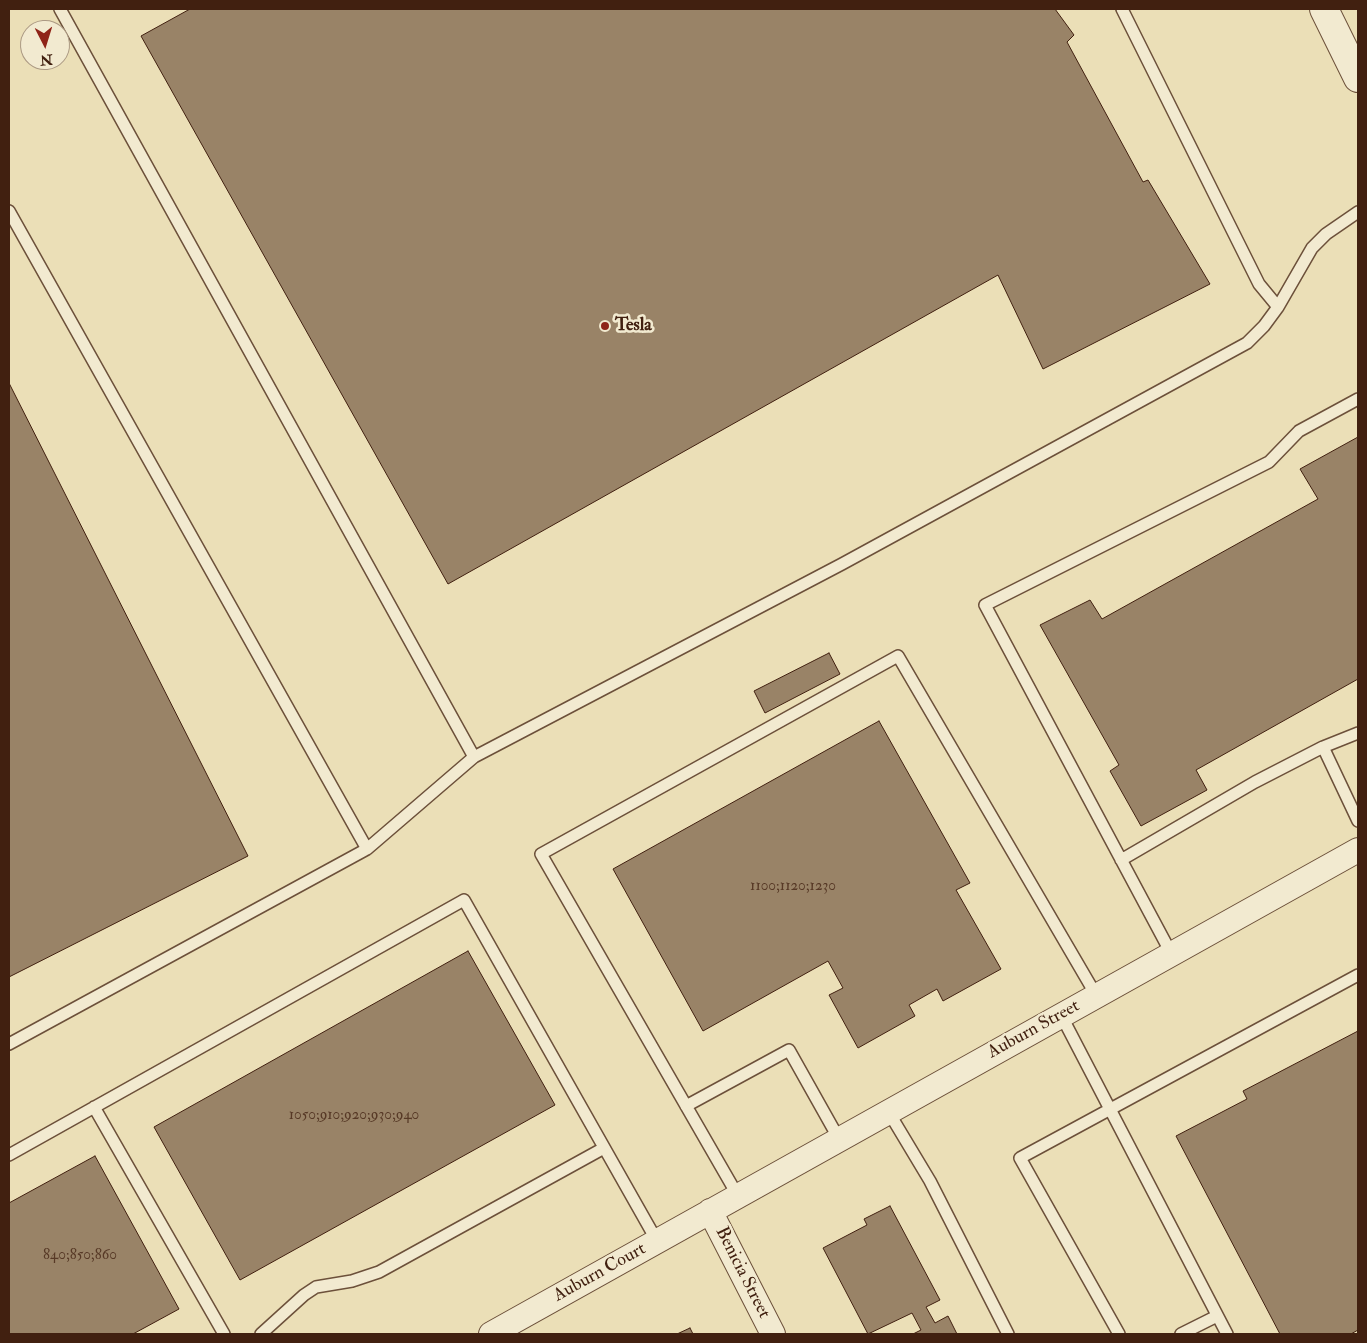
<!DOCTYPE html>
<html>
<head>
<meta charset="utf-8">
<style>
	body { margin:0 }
	#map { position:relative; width:1367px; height:1343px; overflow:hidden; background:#ebdfb7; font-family:"IM FELL Double Pica",serif }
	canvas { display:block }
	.frame { position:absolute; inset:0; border:10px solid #412010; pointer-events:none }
	.north { position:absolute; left:20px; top:20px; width:50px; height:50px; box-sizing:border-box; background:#f2ead0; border:1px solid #ab9983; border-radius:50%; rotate:175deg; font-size:14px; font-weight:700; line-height:20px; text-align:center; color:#412010 }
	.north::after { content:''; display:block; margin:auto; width:18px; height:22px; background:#8f2418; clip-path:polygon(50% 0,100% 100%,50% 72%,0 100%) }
</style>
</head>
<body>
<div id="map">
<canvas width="1367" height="1343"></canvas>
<div class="frame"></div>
<div class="north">N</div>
</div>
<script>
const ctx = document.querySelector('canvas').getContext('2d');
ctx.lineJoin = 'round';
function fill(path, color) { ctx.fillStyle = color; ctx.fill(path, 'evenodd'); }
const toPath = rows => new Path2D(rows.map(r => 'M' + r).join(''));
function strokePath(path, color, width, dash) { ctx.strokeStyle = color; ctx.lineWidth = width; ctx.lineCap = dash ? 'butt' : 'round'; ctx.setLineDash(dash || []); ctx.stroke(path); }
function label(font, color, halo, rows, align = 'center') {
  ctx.font = font + ' "IM FELL Double Pica",serif'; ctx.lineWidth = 5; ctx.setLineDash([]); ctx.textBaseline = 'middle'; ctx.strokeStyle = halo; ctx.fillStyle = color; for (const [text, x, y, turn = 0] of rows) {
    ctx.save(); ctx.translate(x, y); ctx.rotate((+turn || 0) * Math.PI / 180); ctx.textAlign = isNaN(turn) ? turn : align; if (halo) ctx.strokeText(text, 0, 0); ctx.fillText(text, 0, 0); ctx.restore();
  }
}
const building = toPath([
	[190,9,1055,9,1074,35,1067,42,1143,182,1148,180,1210,284,1043,369,998,275,448,584,141,36,190,9],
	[9,383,248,856,9,977,9,383],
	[1358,437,1358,679,1196,770,1207,790,1141,826,1110,771,1119,765,1040,625,1090,600,1102,619,1318,499,1300,469,1358,437],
	[829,653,840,674,765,713,754,691,829,653],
	[879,721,970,883,956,890,1001,969,943,1001,937,989,909,1005,915,1016,858,1048,829,995,843,988,828,961,703,1031,613,869,879,721],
	[468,951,555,1105,240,1280,154,1127,468,951],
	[1358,1031,1358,1330,1351,1334,1280,1334,1176,1136,1247,1099,1243,1091,1358,1031],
	[95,1156,179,1309,133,1334,9,1334,9,1203,95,1156],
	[890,1206,940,1300,926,1307,935,1323,948,1316,957,1334,913,1334,921,1330,912,1313,868,1334,823,1248,867,1225,864,1219,890,1206],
	[690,1328,693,1334,677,1334,690,1328]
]);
const service = toPath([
	[60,9,474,757,842,564,1247,343,1264,326,1278,307,1312,248,1326,234,1358,212],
	[1122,9,1259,284,1278,307],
	[9,211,367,849,9,1044],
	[1323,747,1358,821],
	[367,849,474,757],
	[1121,860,1255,782,1323,747,1358,733],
	[1171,953,985,605,1269,462,1299,431,1358,399],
	[1061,1015,1227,1334],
	[686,1106,789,1050,839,1139],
	[94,1107,224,1334],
	[888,1111,930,1181,1008,1334],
	[9,1155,464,900,657,1241],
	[738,1196,541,854,898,656,1096,995],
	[261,1334,304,1295,316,1287,352,1281,379,1272,604,1148],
	[1119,1334,1020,1158,1358,975],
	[1181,1334,1217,1316]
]);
const minor = toPath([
	[710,1211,773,1334],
	[491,1334,1358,850]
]);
const tertiary = toPath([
	[1324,9,1358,78]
]);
const markers = [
	[605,326,5,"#8f2418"]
];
const numberNames = [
	["1100;1120;1230",793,887],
	["1050;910;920;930;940",354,1116],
	["840;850;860",80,1256]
];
const poiNames = [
	["Tesla",615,326]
];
const streetNames = [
	["Auburn Street",1034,1030,-29],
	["Auburn Court",600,1273,-29],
	["Benicia Street",742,1273,63]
];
fill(building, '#998367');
strokePath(building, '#412010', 1);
strokePath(service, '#6c503a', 14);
strokePath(minor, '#6c503a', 26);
strokePath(tertiary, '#6c503a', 30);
strokePath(service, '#f2ead0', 11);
strokePath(minor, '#f2ead0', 24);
strokePath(tertiary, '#f2ead0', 28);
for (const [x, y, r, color] of markers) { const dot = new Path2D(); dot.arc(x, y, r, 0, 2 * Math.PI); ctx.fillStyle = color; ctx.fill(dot); strokePath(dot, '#f2ead0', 2); }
label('15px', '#573926', null, numberNames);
label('bold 18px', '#412010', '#f2ead0', poiNames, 'left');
label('18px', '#412010', '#f2ead0', streetNames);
</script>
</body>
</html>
